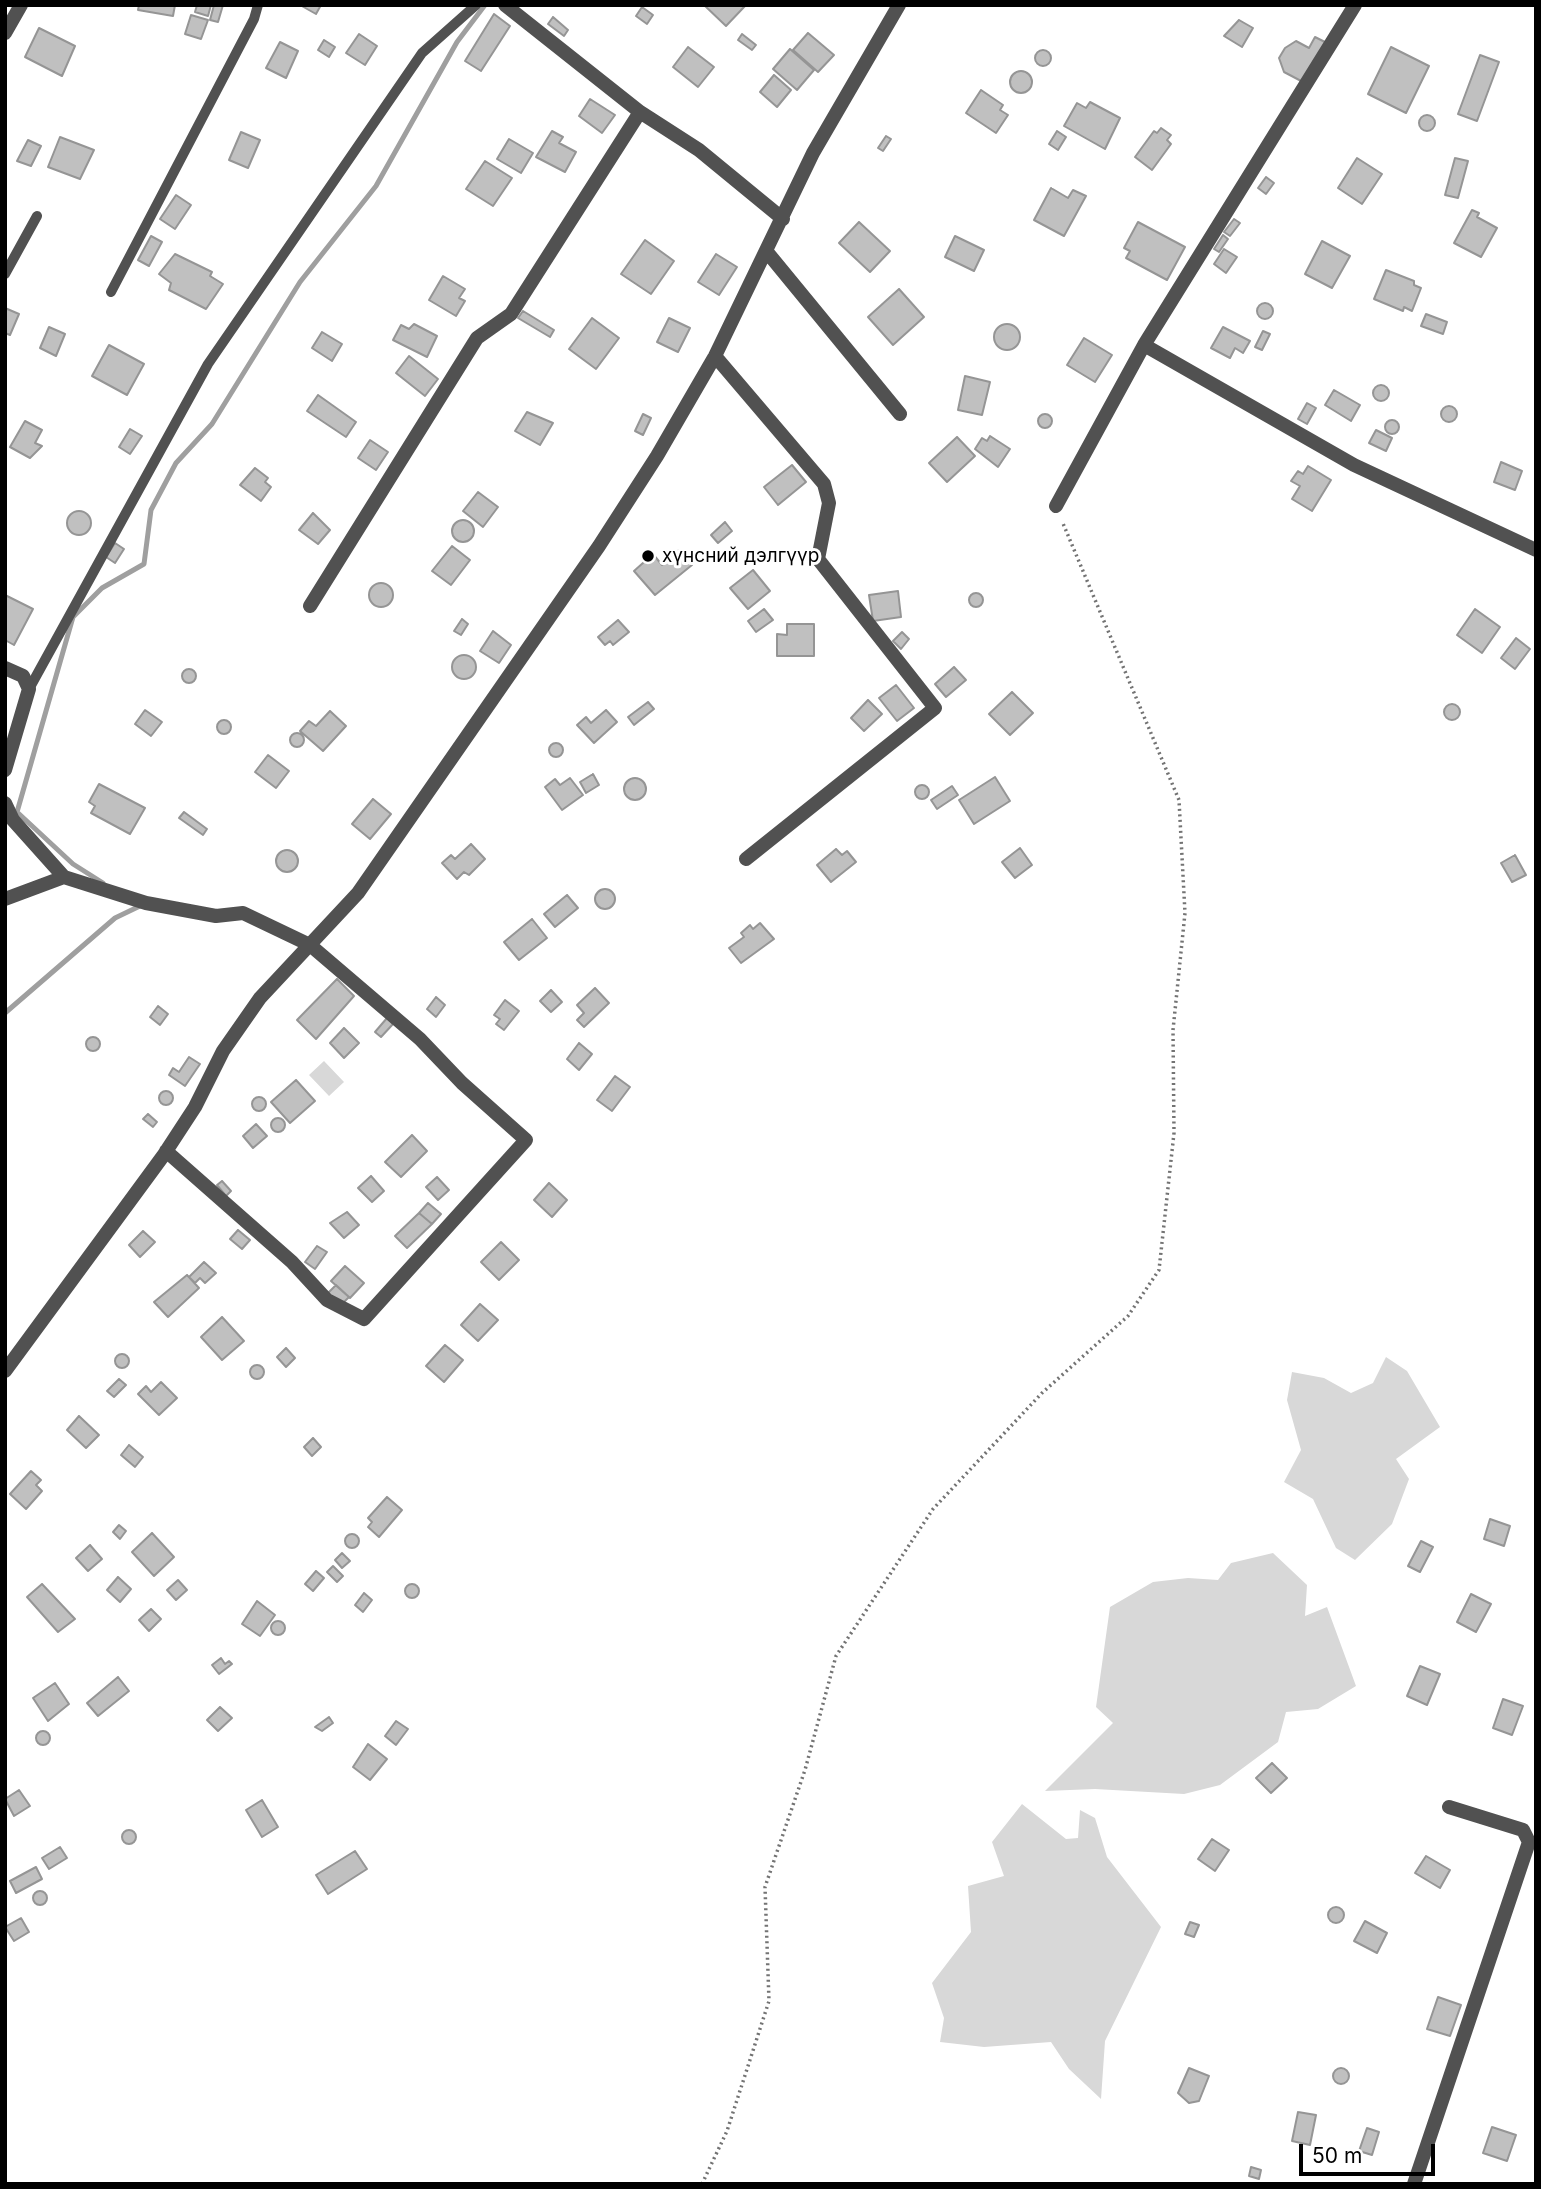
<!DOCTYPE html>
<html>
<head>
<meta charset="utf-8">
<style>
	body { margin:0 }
	#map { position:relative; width:1541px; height:2189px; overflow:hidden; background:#fff; font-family:Inter,sans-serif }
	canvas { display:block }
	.frame { position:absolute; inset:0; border:7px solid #000; pointer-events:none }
	.scale { position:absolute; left:1299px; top:2144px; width:136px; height:32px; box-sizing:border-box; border:4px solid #000; border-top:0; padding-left:9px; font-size:21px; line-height:24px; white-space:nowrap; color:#000; -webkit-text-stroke:5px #fff; paint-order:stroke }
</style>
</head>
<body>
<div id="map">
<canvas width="1541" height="2189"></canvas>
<div class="frame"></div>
<div class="scale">50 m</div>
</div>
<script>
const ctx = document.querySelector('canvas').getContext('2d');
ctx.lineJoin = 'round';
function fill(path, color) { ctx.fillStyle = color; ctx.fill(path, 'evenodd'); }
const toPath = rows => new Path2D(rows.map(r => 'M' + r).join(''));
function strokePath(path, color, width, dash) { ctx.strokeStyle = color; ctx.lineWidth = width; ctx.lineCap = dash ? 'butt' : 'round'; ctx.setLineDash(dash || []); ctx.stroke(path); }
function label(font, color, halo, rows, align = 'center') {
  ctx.font = font + ' Inter,sans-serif'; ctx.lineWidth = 6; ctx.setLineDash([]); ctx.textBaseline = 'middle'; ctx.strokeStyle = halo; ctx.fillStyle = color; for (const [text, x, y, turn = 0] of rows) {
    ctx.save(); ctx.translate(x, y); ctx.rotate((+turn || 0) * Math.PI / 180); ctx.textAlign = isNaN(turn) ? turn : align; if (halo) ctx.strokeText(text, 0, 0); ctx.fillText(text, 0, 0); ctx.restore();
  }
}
const green = toPath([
	[324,1061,344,1082,329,1096,309,1075],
	[1386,1357,1407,1371,1440,1427,1396,1459,1409,1479,1392,1524,1355,1560,1336,1548,1313,1499,1284,1482,1301,1450,1287,1400,1292,1372,1324,1378,1351,1393,1373,1383],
	[1273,1553,1307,1585,1305,1616,1327,1607,1356,1686,1318,1709,1286,1712,1278,1742,1220,1785,1184,1794,1095,1789,1045,1791,1113,1723,1096,1707,1110,1607,1153,1582,1188,1578,1218,1580,1231,1563],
	[1022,1804,1066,1839,1078,1838,1080,1810,1095,1818,1107,1857,1161,1927,1105,2041,1101,2099,1069,2069,1051,2042,984,2047,940,2042,944,2018,932,1983,971,1932,968,1886,1004,1876,992,1842]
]);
const stream = toPath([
	[103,883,73,864,17,812,73,617,102,588,144,564,151,510,176,463,212,424,300,282,376,186,457,42,485,5],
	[5,1013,115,918,142,905]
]);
const building = toPath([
	[139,5,175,5,173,16,138,10,139,5],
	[197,5,211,5,208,16,195,12,197,5],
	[214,5,223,5,218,22,210,20,214,5],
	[300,5,321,5,316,14,300,5],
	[704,5,744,5,745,6,726,26,704,5],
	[642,7,653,15,647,24,636,16,642,7],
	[494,14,510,26,481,71,465,61,494,14],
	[191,15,208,20,201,39,185,34,191,15],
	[553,17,568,30,564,36,548,24,553,17],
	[1239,20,1253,28,1242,47,1224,36,1239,20],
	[39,28,75,46,62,76,25,57,39,28],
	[808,33,834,55,818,72,793,50,808,33],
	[359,34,377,46,365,65,346,53,359,34],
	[742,34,756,45,752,50,738,40,742,34],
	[1315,37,1327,43,1303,82,1284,72,1279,58,1285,48,1296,41,1309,48,1315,37],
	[324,40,335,47,329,57,318,50,324,40],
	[280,42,298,51,286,78,266,68,280,42],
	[688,47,714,67,698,87,673,67,688,47],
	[1391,47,1429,66,1406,113,1368,94,1391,47],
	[790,49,814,70,797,90,773,69,790,49],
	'1035 58a8 8 0 1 1 16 0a8 8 0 1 1-16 0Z',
	[1480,55,1499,62,1477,121,1458,114,1480,55],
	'1010 82a11 11 0 1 1 22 0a11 11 0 1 1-22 0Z',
	[774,75,791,90,777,107,760,92,774,75],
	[981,90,1003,105,1000,110,1008,115,996,133,966,113,981,90],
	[590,99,615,115,602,133,579,116,590,99],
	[1090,102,1120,118,1105,149,1064,126,1077,103,1086,108,1090,102],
	'1419 123a8 8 0 1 1 16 0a8 8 0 1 1-16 0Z',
	[1161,128,1171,135,1167,140,1171,144,1152,170,1135,157,1154,131,1157,133,1161,128],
	[552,131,563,137,559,143,576,152,565,172,536,157,552,131],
	[1057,131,1066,137,1058,150,1049,144,1057,131],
	[241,132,260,140,248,168,229,160,241,132],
	[886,136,891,139,883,151,878,148,886,136],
	[60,137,94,150,80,179,48,167,60,137],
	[509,139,533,153,521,173,497,159,509,139],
	[28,140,41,146,31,166,17,161,28,140],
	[1357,158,1382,174,1362,204,1338,188,1357,158],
	[1455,158,1468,161,1458,198,1445,195,1455,158],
	[485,161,512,178,493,206,466,189,485,161],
	[1266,177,1274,183,1266,194,1258,188,1266,177],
	[1051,188,1068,198,1073,190,1086,196,1064,236,1034,220,1051,188],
	[176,195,191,205,175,229,160,219,176,195],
	[1472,210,1479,213,1477,217,1497,228,1481,257,1454,243,1472,210],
	[1234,219,1240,223,1230,236,1224,232,1234,219],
	[859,222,890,251,870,272,839,243,859,222],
	[1138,222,1185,247,1167,280,1126,258,1130,251,1124,248,1138,222],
	[1223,235,1228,239,1219,252,1214,249,1223,235],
	[151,236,162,242,149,266,138,260,151,236],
	[955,236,984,250,974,271,945,257,955,236],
	[645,240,674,261,651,294,621,274,645,240],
	[1322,241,1350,256,1332,288,1305,274,1322,241],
	[1224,249,1237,257,1226,273,1214,264,1224,249],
	[175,254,212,272,210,276,223,284,206,309,169,290,171,283,159,274,175,254],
	[716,254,737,267,719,295,698,282,716,254],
	[1386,270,1414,281,1414,285,1421,288,1412,311,1404,307,1403,311,1374,299,1386,270],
	[443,276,465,289,459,298,465,301,456,316,429,300,443,276],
	[899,289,924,317,893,345,868,317,899,289],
	'1257 311a8 8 0 1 1 16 0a8 8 0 1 1-16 0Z',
	[5,308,19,314,10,335,5,333,5,308],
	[523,311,554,330,550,337,518,318,523,311],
	[1426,314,1447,322,1443,334,1421,326,1426,314],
	[592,318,619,338,596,369,569,349,592,318],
	[669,318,690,328,678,352,657,342,669,318],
	[414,324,437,336,427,357,393,340,401,325,409,329,414,324],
	'994 337a13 13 0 1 1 26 0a13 13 0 1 1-26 0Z',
	[49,327,65,334,56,356,40,348,49,327],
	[1223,327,1250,341,1243,353,1235,348,1230,358,1211,348,1223,327],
	[1263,331,1270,334,1262,350,1255,347,1263,331],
	[322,332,342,344,332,361,312,348,322,332],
	[1084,338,1112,355,1095,382,1067,365,1084,338],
	[109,345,144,364,127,395,92,376,109,345],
	[409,356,438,379,425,396,396,373,409,356],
	[965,376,990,382,982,415,958,410,965,376],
	'1373 393a8 8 0 1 1 16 0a8 8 0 1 1-16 0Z',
	[1334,390,1360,405,1351,421,1325,405,1334,390],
	[318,395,356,422,346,437,307,411,318,395],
	[1307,403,1316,408,1307,424,1298,419,1307,403],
	'1441 414a8 8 0 1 1 16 0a8 8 0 1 1-16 0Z',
	[527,412,553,423,540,445,515,431,527,412],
	[643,414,651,418,643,435,635,431,643,414],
	'1038 421a7 7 0 1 1 14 0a7 7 0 1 1-14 0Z',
	'1385 427a7 7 0 1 1 14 0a7 7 0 1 1-14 0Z',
	[25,421,42,430,35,443,42,446,30,458,10,447,25,421],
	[130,429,142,436,130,454,119,447,130,429],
	[1376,430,1392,438,1386,451,1369,443,1376,430],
	[990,436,1010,449,998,467,975,449,982,438,987,441,990,436],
	[957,437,975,456,947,482,929,463,957,437],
	[370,440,388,452,376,470,358,458,370,440],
	[1501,462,1522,471,1515,490,1494,482,1501,462],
	[792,465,806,482,778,505,764,487,792,465],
	[1308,466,1331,480,1312,511,1292,499,1300,486,1291,481,1298,471,1303,474,1308,466],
	[255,468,268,478,265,482,271,487,261,501,240,485,255,468],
	[478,492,498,507,483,527,463,511,478,492],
	'67 523a12 12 0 1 1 24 0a12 12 0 1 1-24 0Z',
	[313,513,330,530,318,544,299,530,313,513],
	'452 531a11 11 0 1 1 22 0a11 11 0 1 1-22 0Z',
	[725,522,732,531,718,543,711,535,725,522],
	[115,543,124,549,115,563,106,557,115,543],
	[452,546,470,560,451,585,432,571,452,546],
	[679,550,692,565,655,595,634,571,653,554,662,565,679,550],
	[753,570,770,591,748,609,730,588,753,570],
	'369 595a12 12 0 1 1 24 0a12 12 0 1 1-24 0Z',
	[898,591,901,617,873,621,869,595,898,591],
	'969 600a7 7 0 1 1 14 0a7 7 0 1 1-14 0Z',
	[5,595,33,609,14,645,5,640,5,595],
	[764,609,773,620,756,632,748,621,764,609],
	[1475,609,1500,627,1482,653,1457,635,1475,609],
	[462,619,468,624,461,635,454,631,462,619],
	[618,620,629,632,613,645,610,641,605,645,598,637,618,620],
	[787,624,814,624,814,656,777,656,777,634,787,635,787,624],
	[493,631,511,645,499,663,480,651,493,631],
	[902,632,909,639,901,649,893,641,902,632],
	[1516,638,1530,649,1515,669,1501,658,1516,638],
	'452 667a12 12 0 1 1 24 0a12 12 0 1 1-24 0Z',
	[954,667,966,680,946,697,935,684,954,667],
	'182 676a7 7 0 1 1 14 0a7 7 0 1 1-14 0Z',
	[896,685,914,708,897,721,879,698,896,685],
	[1012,692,1033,713,1010,735,989,714,1012,692],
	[868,700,882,714,864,731,851,718,868,700],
	[648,702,654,709,634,725,628,717,648,702],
	'1444 712a8 8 0 1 1 16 0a8 8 0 1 1-16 0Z',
	[145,710,162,722,151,736,135,724,145,710],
	[606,710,617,722,594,743,577,725,586,717,591,723,606,710],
	[330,711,346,726,323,751,300,731,309,721,316,726,330,711],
	'217 727a7 7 0 1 1 14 0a7 7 0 1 1-14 0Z',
	'290 740a7 7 0 1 1 14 0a7 7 0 1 1-14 0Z',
	'549 750a7 7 0 1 1 14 0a7 7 0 1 1-14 0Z',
	[268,755,289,771,276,788,255,772,268,755],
	[593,774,599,785,586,793,580,782,593,774],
	[995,777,1010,801,974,824,959,800,995,777],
	'624 789a11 11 0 1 1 22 0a11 11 0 1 1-22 0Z',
	[570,778,583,795,562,810,545,787,555,779,560,785,570,778],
	[99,784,145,808,130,834,91,813,95,806,89,802,99,784],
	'915 792a7 7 0 1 1 14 0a7 7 0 1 1-14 0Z',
	[952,786,958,795,937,809,931,800,952,786],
	[373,799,391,814,370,839,352,824,373,799],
	[184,812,207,829,203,835,179,818,184,812],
	[471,844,485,859,469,875,464,872,457,879,442,863,451,855,455,859,471,844],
	[1020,848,1032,865,1015,878,1002,862,1020,848],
	[836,849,842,855,847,851,856,862,831,882,817,865,836,849],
	'276 861a11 11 0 1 1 22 0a11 11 0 1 1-22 0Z',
	[1515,855,1526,875,1512,882,1501,863,1515,855],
	'595 899a10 10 0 1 1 20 0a10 10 0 1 1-20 0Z',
	[567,895,578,908,555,927,544,914,567,895],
	[532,919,547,938,519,960,504,942,532,919],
	[760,923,774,939,741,963,729,948,744,937,741,933,750,925,753,929,760,923],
	[337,979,354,996,316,1039,297,1020,337,979],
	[595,988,609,1003,584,1027,577,1020,584,1013,577,1005,595,988],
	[551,990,562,1002,551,1012,540,1001,551,990],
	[436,997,445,1005,436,1017,427,1009,436,997],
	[505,1000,519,1011,504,1030,496,1024,500,1019,494,1015,505,1000],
	[158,1006,168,1014,160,1025,150,1017,158,1006],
	[387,1018,393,1024,381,1037,375,1032,387,1018],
	[344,1028,359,1043,344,1058,330,1043,344,1028],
	'86 1044a7 7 0 1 1 14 0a7 7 0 1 1-14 0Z',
	[579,1043,592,1054,579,1070,567,1059,579,1043],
	[189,1057,200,1064,185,1086,169,1075,173,1068,179,1072,189,1057],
	[615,1076,630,1087,612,1111,597,1100,615,1076],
	[296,1080,315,1101,290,1123,271,1102,296,1080],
	'159 1098a7 7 0 1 1 14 0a7 7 0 1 1-14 0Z',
	'252 1104a7 7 0 1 1 14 0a7 7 0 1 1-14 0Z',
	[148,1114,157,1122,153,1127,143,1119,148,1114],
	'271 1125a7 7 0 1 1 14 0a7 7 0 1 1-14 0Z',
	[256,1124,267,1136,253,1148,243,1136,256,1124],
	[412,1135,427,1151,401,1177,385,1162,412,1135],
	[371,1176,384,1191,372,1202,358,1188,371,1176],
	[437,1177,449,1190,438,1200,426,1187,437,1177],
	[222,1181,231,1191,226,1196,217,1185,222,1181],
	[549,1183,567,1200,552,1217,534,1200,549,1183],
	[428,1203,441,1214,432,1224,419,1213,428,1203],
	[347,1212,359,1225,344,1238,330,1223,347,1212],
	[419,1213,432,1224,407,1248,395,1236,419,1213],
	[238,1230,250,1240,242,1249,230,1239,238,1230],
	[143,1231,155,1242,140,1257,129,1245,143,1231],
	[501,1242,519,1260,499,1280,481,1262,501,1242],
	[317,1246,327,1252,315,1269,305,1262,317,1246],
	[204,1262,216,1273,205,1283,200,1278,195,1283,189,1277,204,1262],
	[345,1266,364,1283,350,1298,331,1281,345,1266],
	[187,1275,199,1288,168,1317,154,1302,187,1275],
	[336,1285,349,1297,340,1306,327,1294,336,1285],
	[480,1304,498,1320,478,1341,461,1325,480,1304],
	[222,1317,244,1341,222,1360,201,1337,222,1317],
	[445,1345,463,1360,444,1382,426,1366,445,1345],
	[286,1348,295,1358,286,1367,277,1357,286,1348],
	'115 1361a7 7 0 1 1 14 0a7 7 0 1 1-14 0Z',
	'250 1372a7 7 0 1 1 14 0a7 7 0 1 1-14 0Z',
	[119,1379,126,1385,114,1397,107,1391,119,1379],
	[161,1382,177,1398,159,1415,138,1394,146,1386,151,1392,161,1382],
	[79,1416,99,1435,86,1448,67,1430,79,1416],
	[313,1438,321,1447,312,1456,304,1447,313,1438],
	[129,1445,143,1457,135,1467,121,1455,129,1445],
	[31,1471,41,1480,36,1485,42,1491,26,1509,10,1494,31,1471],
	[387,1497,402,1510,379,1537,368,1527,372,1522,368,1518,387,1497],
	[1490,1519,1510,1526,1504,1546,1484,1539,1490,1519],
	[119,1525,126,1531,120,1539,113,1532,119,1525],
	[152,1533,174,1557,154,1576,132,1552,152,1533],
	'345 1541a7 7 0 1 1 14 0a7 7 0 1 1-14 0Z',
	[1421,1541,1433,1547,1420,1572,1408,1566,1421,1541],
	[90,1545,102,1559,88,1571,76,1558,90,1545],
	[342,1553,350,1561,342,1568,335,1560,342,1553],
	[333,1566,343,1576,337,1582,327,1572,333,1566],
	[316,1571,324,1578,313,1591,305,1584,316,1571],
	[118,1577,131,1589,120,1602,107,1590,118,1577],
	[178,1580,187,1590,176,1600,167,1590,178,1580],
	[42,1584,75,1619,58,1632,27,1597,42,1584],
	'405 1591a7 7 0 1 1 14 0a7 7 0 1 1-14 0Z',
	[364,1593,372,1600,363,1612,355,1605,364,1593],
	[1471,1594,1491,1604,1476,1632,1457,1622,1471,1594],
	[257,1601,275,1615,260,1636,242,1624,257,1601],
	[151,1609,161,1619,149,1631,139,1620,151,1609],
	'271 1628a7 7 0 1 1 14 0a7 7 0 1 1-14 0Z',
	[221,1658,225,1664,229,1661,232,1664,219,1674,212,1665,221,1658],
	[1420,1666,1440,1674,1427,1705,1407,1696,1420,1666],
	[118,1677,129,1691,98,1716,87,1703,118,1677],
	[55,1683,69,1704,48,1721,33,1698,55,1683],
	[1503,1699,1523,1706,1512,1735,1493,1728,1503,1699],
	[220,1707,232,1718,218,1731,207,1720,220,1707],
	[329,1717,333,1723,322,1731,315,1727,329,1717],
	[396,1721,408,1729,396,1745,385,1736,396,1721],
	'36 1738a7 7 0 1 1 14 0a7 7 0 1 1-14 0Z',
	[368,1744,387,1759,370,1780,353,1767,368,1744],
	[1272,1763,1287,1778,1271,1793,1256,1778,1272,1763],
	[19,1790,30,1806,14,1816,5,1799,19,1790],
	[262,1800,278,1827,262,1837,246,1810,262,1800],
	'122 1837a7 7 0 1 1 14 0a7 7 0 1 1-14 0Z',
	[1212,1839,1229,1850,1215,1871,1198,1859,1212,1839],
	[60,1847,67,1858,49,1869,42,1858,60,1847],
	[355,1851,367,1869,328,1894,316,1875,355,1851],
	[1426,1856,1450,1870,1440,1888,1415,1873,1426,1856],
	[36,1867,42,1879,16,1893,10,1881,36,1867],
	'33 1898a7 7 0 1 1 14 0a7 7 0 1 1-14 0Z',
	'1328 1915a8 8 0 1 1 16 0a8 8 0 1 1-16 0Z',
	[21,1918,29,1932,14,1941,5,1927,21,1918],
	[1365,1921,1387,1933,1377,1953,1354,1941,1365,1921],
	[1190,1922,1199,1925,1194,1937,1185,1934,1190,1922],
	[1438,1997,1461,2005,1450,2036,1427,2029,1438,1997],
	[1189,2068,1209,2076,1199,2101,1189,2103,1178,2093,1189,2068],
	'1333 2076a8 8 0 1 1 16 0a8 8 0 1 1-16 0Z',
	[1298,2112,1316,2115,1310,2145,1292,2141,1298,2112],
	[1492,2127,1516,2135,1507,2161,1483,2153,1492,2127],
	[1367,2128,1379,2132,1372,2155,1359,2151,1367,2128],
	[1251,2167,1261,2170,1259,2179,1249,2176,1251,2167]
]);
const path = toPath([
	[702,2184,727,2131,769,2001,765,1887,805,1770,836,1656,933,1509,1042,1393,1128,1316,1159,1270,1174,1133,1173,1030,1185,913,1179,800,1062,521]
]);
const service = toPath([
	[5,274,37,216],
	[111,292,254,19,258,5],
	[29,689,208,364,422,53,476,5]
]);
const minor = toPath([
	[505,5,640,112,699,150,783,219],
	[5,33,21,5],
	[767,252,900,414],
	[1144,345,1354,465,1536,550],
	[715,356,824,484,829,503,818,559,935,708,746,859],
	[1056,506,1144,345,1355,5],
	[310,606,477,338,511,314,640,112],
	[5,668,23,676,29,689,5,770],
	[5,803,13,820,64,877,146,903,216,916,243,913,310,945,420,1039,462,1083,526,1140,364,1319,327,1300,292,1262,166,1151],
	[5,899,64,877],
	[5,1371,163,1156,195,1107,223,1051,260,998,358,893,599,546,657,456,715,356,813,153,899,5],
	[1414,2184,1529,1842,1523,1830,1449,1807]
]);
const markers = [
	[648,556,7,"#000"]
];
const poiNames = [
	["хүнсний дэлгүүр",662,556]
];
fill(green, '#d8d8d8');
strokePath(stream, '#9f9f9f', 5);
fill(building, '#c0c0c0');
strokePath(building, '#959595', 2);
strokePath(path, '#737373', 3.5, [2, 3.5]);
strokePath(service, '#515151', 10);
strokePath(minor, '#515151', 14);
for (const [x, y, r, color] of markers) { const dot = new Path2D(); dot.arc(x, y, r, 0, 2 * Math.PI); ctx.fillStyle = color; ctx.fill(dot); strokePath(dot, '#fff', 2.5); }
label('19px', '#000', '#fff', poiNames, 'left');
</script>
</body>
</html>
